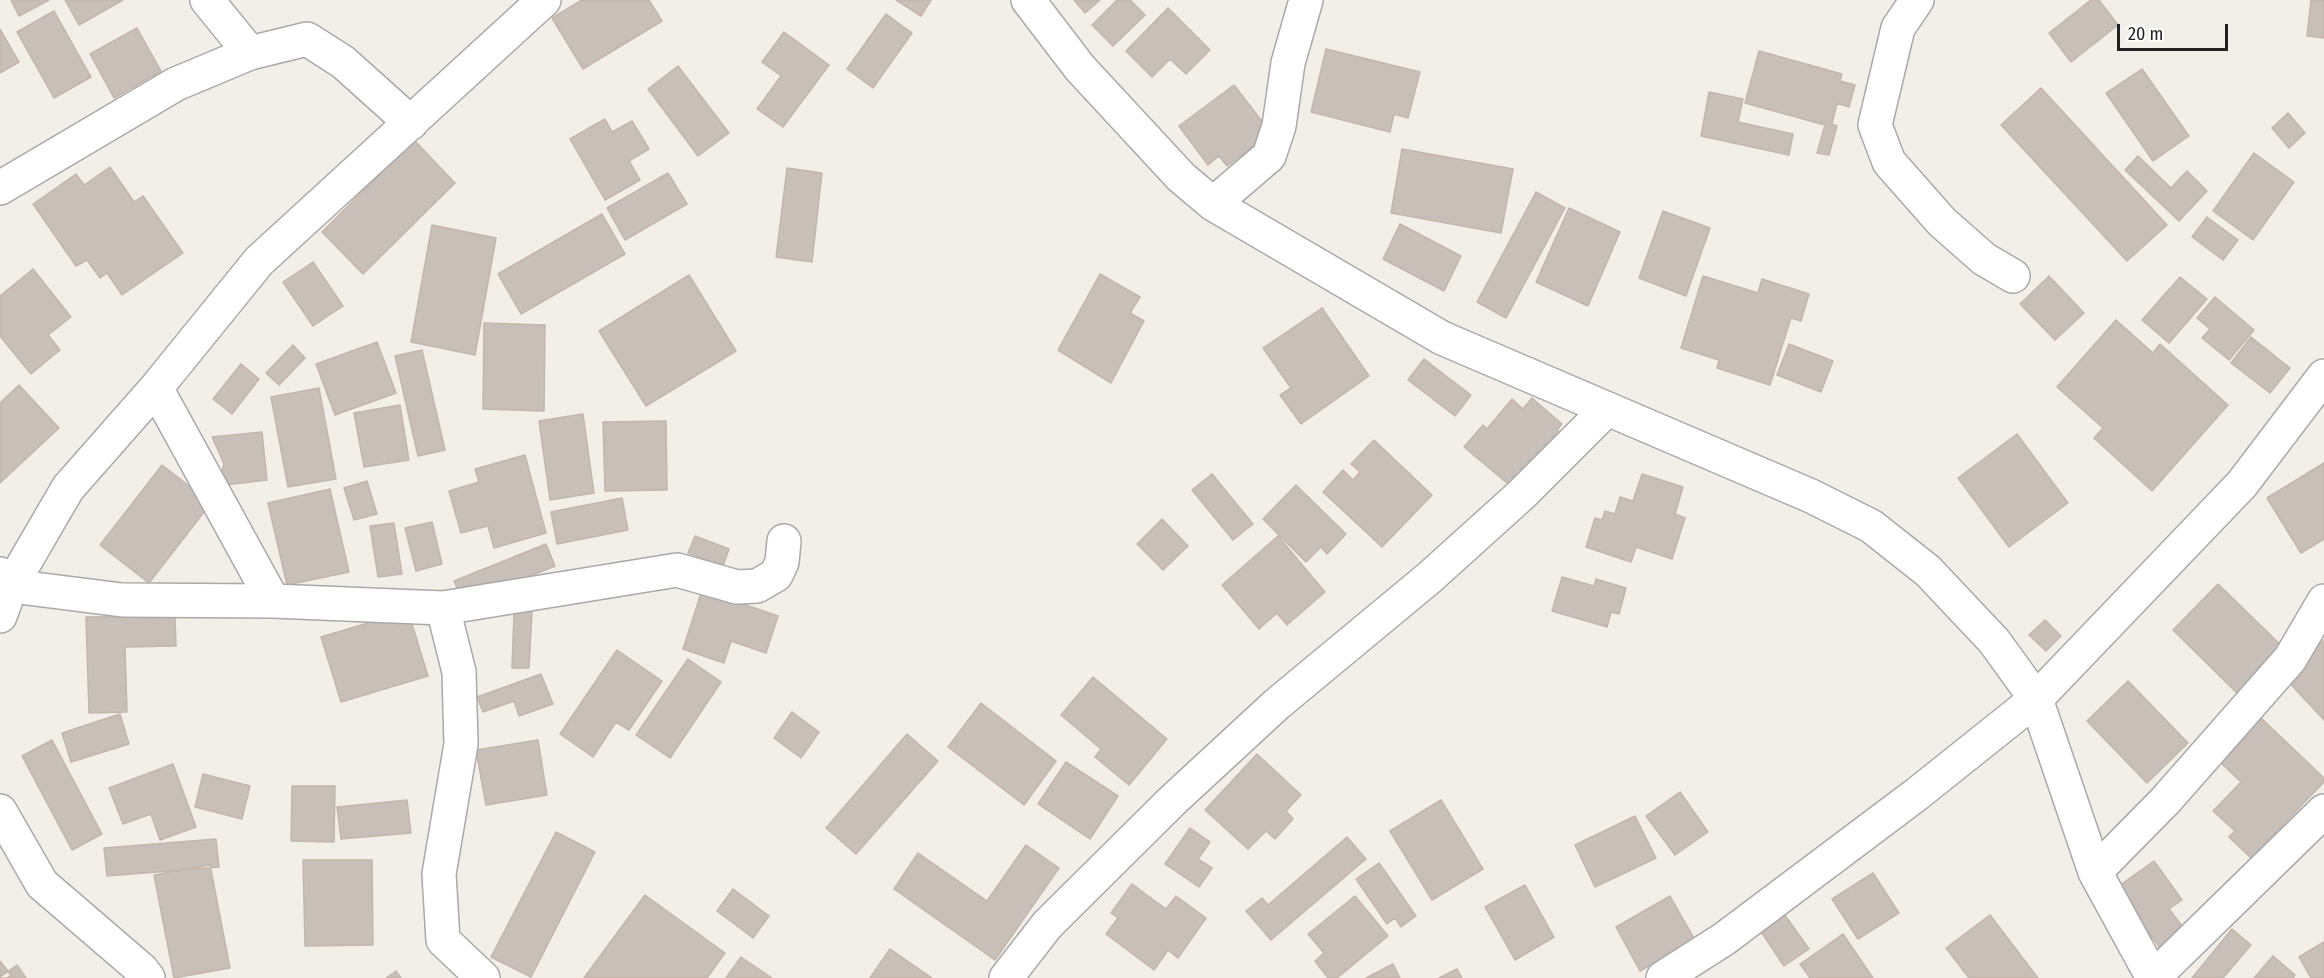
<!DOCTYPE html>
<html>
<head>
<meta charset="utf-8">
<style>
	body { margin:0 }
	#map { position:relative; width:2324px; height:978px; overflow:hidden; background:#f2efe9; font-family:"Fira Sans Condensed",sans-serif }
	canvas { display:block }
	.scale { position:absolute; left:2117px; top:24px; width:111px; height:27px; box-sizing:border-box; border:3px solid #222; border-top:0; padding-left:8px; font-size:18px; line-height:21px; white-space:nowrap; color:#222; -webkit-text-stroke:4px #fff; paint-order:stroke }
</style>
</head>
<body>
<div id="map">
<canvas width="2324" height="978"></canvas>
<div class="scale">20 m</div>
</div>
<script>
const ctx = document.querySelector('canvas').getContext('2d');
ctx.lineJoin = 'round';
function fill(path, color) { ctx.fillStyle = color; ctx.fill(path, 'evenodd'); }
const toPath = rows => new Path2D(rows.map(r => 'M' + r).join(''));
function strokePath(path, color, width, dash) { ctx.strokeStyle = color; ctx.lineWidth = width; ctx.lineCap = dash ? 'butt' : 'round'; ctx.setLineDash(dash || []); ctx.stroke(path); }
const building = toPath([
	[11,0,49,0,19,16,11,0],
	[65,0,123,0,79,25,65,0],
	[582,0,649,0,662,21,583,69,552,18,582,0],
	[896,0,931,0,921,16,896,0],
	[1074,0,1100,0,1085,13,1074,0],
	[1117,0,1130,0,1145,15,1113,46,1092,25,1117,0],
	[2091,0,2099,0,2118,25,2071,62,2049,33,2091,0],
	[2311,0,2324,0,2324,38,2307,36,2311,0],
	[1168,8,1210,50,1186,74,1170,59,1152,77,1126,51,1168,8],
	[54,11,91,77,54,98,17,32,54,11],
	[886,14,912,33,873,88,847,69,886,14],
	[137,28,161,71,114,98,90,54,137,28],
	[0,29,19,62,0,73,0,29],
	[784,32,829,65,783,127,757,109,781,76,762,62,784,32],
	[1326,49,1420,72,1408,118,1394,114,1390,132,1311,112,1326,49],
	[1759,51,1842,74,1840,81,1855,85,1849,107,1837,103,1832,124,1837,126,1829,155,1817,153,1825,125,1745,103,1759,51],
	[678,66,729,133,698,156,648,89,678,66],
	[2142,69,2189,136,2153,161,2106,93,2142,69],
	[1234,85,1271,133,1227,166,1219,156,1208,165,1179,126,1234,85],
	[2041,88,2167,225,2127,261,2001,125,2041,88],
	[1709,92,1743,99,1738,122,1793,134,1789,155,1701,136,1709,92],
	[2288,113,2305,133,2289,148,2272,128,2288,113],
	[605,119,612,132,632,121,649,149,629,161,640,180,605,200,570,139,605,119],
	[414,140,455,183,363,274,322,232,414,140],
	[1402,149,1513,169,1501,233,1391,213,1402,149],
	[2254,153,2294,182,2253,240,2213,211,2254,153],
	[2138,156,2171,188,2187,171,2207,191,2179,221,2125,170,2138,156],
	[110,167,134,202,143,196,183,253,122,295,107,273,100,278,87,260,76,266,33,204,76,174,84,185,110,167],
	[787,168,822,173,812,262,776,257,787,168],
	[668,173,687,204,625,240,607,208,668,173],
	[1536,192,1565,208,1506,318,1477,302,1536,192],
	[1569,208,1620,232,1588,306,1536,282,1569,208],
	[1663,211,1710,228,1686,296,1639,278,1663,211],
	[602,214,625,254,521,314,498,274,602,214],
	[2207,217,2238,240,2223,260,2192,237,2207,217],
	[1400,224,1461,256,1444,291,1383,259,1400,224],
	[432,225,496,238,475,355,411,342,432,225],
	[313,262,343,306,313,326,283,282,313,262],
	[33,269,71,317,48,335,60,350,31,374,0,336,0,296,33,269],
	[1100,274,1140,297,1130,313,1144,321,1111,383,1058,350,1100,274],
	[689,275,736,351,646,406,599,331,689,275],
	[1703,276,1758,293,1762,279,1809,294,1801,321,1791,318,1770,385,1717,368,1719,360,1681,348,1703,276],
	[2049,276,2084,313,2055,340,2020,304,2049,276],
	[2180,277,2207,299,2169,343,2142,320,2180,277],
	[2215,297,2254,330,2229,360,2202,338,2210,329,2197,318,2215,297],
	[1322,308,1369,376,1301,424,1280,395,1291,388,1263,348,1322,308],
	[2116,320,2153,353,2160,344,2228,405,2152,491,2094,438,2103,428,2057,387,2116,320],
	[484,323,545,325,544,411,483,409,484,323],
	[2251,337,2290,368,2270,393,2231,363,2251,337],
	[377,342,396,393,335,415,316,364,377,342],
	[1789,344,1833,361,1821,392,1777,375,1789,344],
	[293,345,305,358,279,385,266,373,293,345],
	[422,350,445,450,418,456,395,356,422,350],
	[1424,359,1471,395,1455,416,1408,380,1424,359],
	[241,364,259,379,232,414,213,399,241,364],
	[19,385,59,428,0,483,0,403,19,385],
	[319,388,336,479,288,487,271,397,319,388],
	[1532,398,1562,424,1557,430,1560,432,1513,488,1464,447,1483,425,1487,429,1512,399,1523,409,1532,398],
	[400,405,409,460,364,467,354,413,400,405],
	[583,414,594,493,550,500,539,421,583,414],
	[666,421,667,490,605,491,603,422,666,421],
	[262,432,267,480,217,486,224,464,212,437,262,432],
	[2017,434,2068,503,2009,547,1958,478,2017,434],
	[1374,440,1432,495,1382,547,1323,492,1343,470,1353,480,1360,472,1351,464,1374,440],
	[525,455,546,533,494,548,488,526,461,533,449,491,479,482,475,469,525,455],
	[2324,463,2324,539,2301,553,2267,498,2324,463],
	[162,465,211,503,149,583,100,545,162,465],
	[1212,474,1253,524,1233,540,1192,490,1212,474],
	[1642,474,1683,487,1675,514,1685,518,1672,559,1636,547,1631,562,1586,547,1595,518,1602,520,1605,511,1615,514,1620,497,1633,501,1642,474],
	[367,481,377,514,354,520,344,488,367,481],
	[1296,485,1346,534,1327,554,1321,547,1306,562,1263,519,1296,485],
	[330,489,349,572,287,585,268,503,330,489],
	[622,498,628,530,557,544,551,512,622,498],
	[1162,519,1188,546,1163,570,1137,544,1162,519],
	[432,522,442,564,416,571,405,528,432,522],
	[394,523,402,574,378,577,370,526,394,523],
	[695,536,729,549,723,566,688,553,695,536],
	[1278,536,1325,592,1287,625,1277,613,1259,629,1222,585,1278,536],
	[546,544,555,566,464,603,454,581,546,544],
	[1562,577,1594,586,1596,579,1626,588,1619,614,1611,612,1607,627,1552,611,1562,577],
	[2218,584,2288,652,2243,699,2173,630,2218,584],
	[702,590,778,616,766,653,731,641,724,663,683,649,702,590],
	[408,611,428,676,341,702,321,637,408,611],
	[514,612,532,612,529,668,512,668,514,612],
	[175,616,176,646,125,647,127,712,89,713,86,617,175,616],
	[2045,620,2061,636,2046,651,2029,635,2045,620],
	[2324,640,2324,720,2284,677,2324,640],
	[617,650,662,681,629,730,616,722,593,757,560,734,617,650],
	[688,659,721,682,670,758,636,735,688,659],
	[541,674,553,704,519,716,514,701,483,712,477,697,541,674],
	[1093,677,1167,739,1129,785,1095,757,1101,749,1061,715,1093,677],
	[2128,681,2188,743,2147,783,2087,721,2128,681],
	[981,703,1056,761,1024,805,948,747,981,703],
	[792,712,819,732,801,758,774,738,792,712],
	[120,714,129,744,71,762,62,733,120,714],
	[2260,717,2324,778,2324,782,2251,858,2229,837,2235,831,2213,811,2241,782,2219,761,2260,717],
	[907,734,938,761,856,854,826,828,907,734],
	[52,740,102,834,72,850,22,756,52,740],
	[538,740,547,795,486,805,476,750,538,740],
	[1257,754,1301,795,1286,811,1293,819,1275,839,1266,831,1248,849,1205,810,1257,754],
	[1066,762,1118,796,1090,839,1038,804,1066,762],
	[173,764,196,827,160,840,151,814,123,824,109,788,173,764],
	[203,774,250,786,242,819,195,807,203,774],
	[292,786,335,786,334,842,291,841,292,786],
	[1680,792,1708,832,1675,855,1646,816,1680,792],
	[407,800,411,833,341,839,337,807,407,800],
	[1441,800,1483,869,1432,900,1390,831,1441,800],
	[1635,816,1656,858,1595,887,1575,845,1635,816],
	[1190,828,1210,842,1198,859,1212,868,1199,887,1165,864,1190,828],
	[556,832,595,852,531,977,491,957,556,832],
	[1347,837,1366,859,1271,940,1246,911,1262,898,1268,905,1347,837],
	[216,839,219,867,107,876,104,848,216,839],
	[1026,845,1059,868,995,960,894,889,918,853,987,901,1026,845],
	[303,860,372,860,373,945,305,946,303,860],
	[2154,861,2182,900,2169,909,2188,934,2163,952,2116,888,2154,861],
	[1379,863,1416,916,1401,927,1395,918,1387,924,1356,879,1379,863],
	[210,865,230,968,174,978,154,875,210,865],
	[1873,873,1899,913,1858,939,1832,899,1873,873],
	[1132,884,1166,909,1176,896,1206,918,1178,958,1168,950,1154,970,1106,934,1118,918,1111,913,1132,884],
	[1525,885,1554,937,1515,960,1485,907,1525,885],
	[733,889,769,916,753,938,717,911,733,889],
	[645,895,725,953,707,978,584,978,645,895],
	[1355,896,1388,936,1337,978,1328,978,1315,961,1324,953,1308,934,1355,896],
	[1670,896,1695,940,1640,971,1616,927,1670,896],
	[1782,911,1809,949,1784,966,1758,927,1782,911],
	[1990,915,2038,978,1969,978,1946,948,1990,915],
	[2232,929,2251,945,2223,978,2192,978,2232,929],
	[1843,934,1873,978,1810,978,1800,964,1843,934],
	[2324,942,2324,978,2311,978,2299,957,2324,942],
	[890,949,932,978,870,978,890,949],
	[2273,956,2295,975,2293,978,2254,978,2273,956],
	[741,957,772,978,726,978,741,957],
	[0,961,11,975,7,978,0,978,0,961],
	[1393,964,1400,978,1366,978,1393,964],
	[17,965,26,978,0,978,0,977,17,965],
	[1457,969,1462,978,1439,978,1457,969],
	[396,971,401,978,386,978,396,971]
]);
const street = toPath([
	[207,0,250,53],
	[1028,0,1080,68,1181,177,1213,204,1442,338,1811,496,1871,526,1928,571,1994,641,2036,699,2095,872,2153,978],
	[1917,0,1898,28,1875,125,1889,162,1942,222,1984,259,2013,276],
	[0,188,176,84,250,53,307,39,343,62,411,123],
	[1213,204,1269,156,1279,126,1288,63,1306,0],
	[156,388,273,601],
	[0,574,11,586,122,600,273,601,443,608,677,570,737,587,757,586,776,575,782,562,784,541],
	[443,608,459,672,461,744,439,874,443,940,483,978],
	[0,616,11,586,68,488,156,388,259,261,544,0],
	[0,811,42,884,142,970,148,978],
	[2095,872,2165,801,2290,659,2324,601],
	[1006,978,1047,925,1172,801,1277,704,1429,578,1522,494,1607,409],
	[1663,978,1724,939,1917,794,2036,699,2242,484,2324,376],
	[2153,978,2324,811]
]);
fill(building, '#c7bfb8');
strokePath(building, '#c4b6ab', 1.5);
strokePath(street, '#a9a9a9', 36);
strokePath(street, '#fff', 33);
</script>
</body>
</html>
